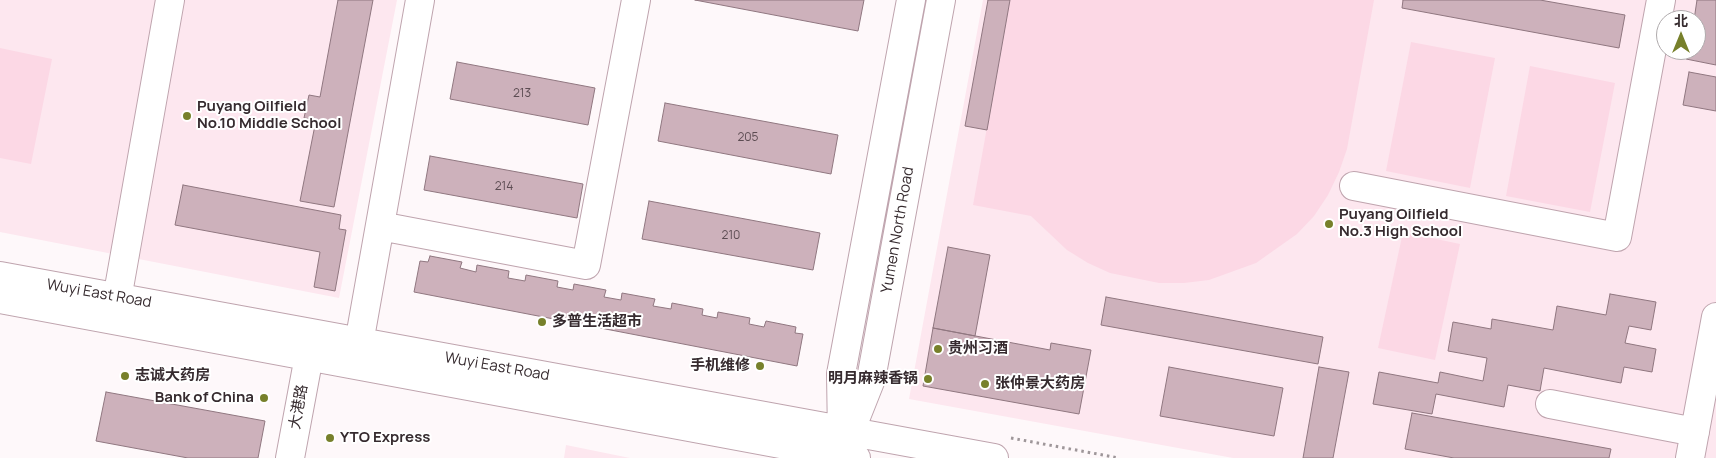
<!DOCTYPE html>
<html>
<head>
<meta charset="utf-8">
<style>
	body { margin:0 }
	#map { position:relative; width:1716px; height:458px; overflow:hidden; background:#fef8fa; font-family:Manrope,"Noto Sans SC",sans-serif }
	canvas { display:block }
	.north { position:absolute; left:1656px; top:10px; width:50px; height:50px; box-sizing:border-box; background:#fff; border:1px solid #afaaac; border-radius:50%; rotate:0deg; font-size:14px; font-weight:700; line-height:20px; text-align:center; color:#362b2f }
	.north::after { content:''; display:block; margin:auto; width:18px; height:22px; background:#77802b; clip-path:polygon(50% 0,100% 100%,50% 72%,0 100%) }
</style>
</head>
<body>
<div id="map">
<canvas width="1716" height="458"></canvas>
<div class="north">北</div>
</div>
<script>
const ctx = document.querySelector('canvas').getContext('2d');
ctx.lineJoin = 'round';
function fill(path, color) { ctx.fillStyle = color; ctx.fill(path, 'evenodd'); }
const toPath = rows => new Path2D(rows.map(r => 'M' + r).join(''));
function strokePath(path, color, width, dash) { ctx.strokeStyle = color; ctx.lineWidth = width; ctx.lineCap = dash ? 'butt' : 'round'; ctx.setLineDash(dash || []); ctx.stroke(path); }
function label(font, color, halo, rows, align = 'center') {
  ctx.font = font + ' Manrope,"Noto Sans SC",sans-serif'; ctx.lineWidth = 4; ctx.setLineDash([]); ctx.textBaseline = 'middle'; ctx.strokeStyle = halo; ctx.fillStyle = color; for (const [text, x, y, turn = 0] of rows) {
    ctx.save(); ctx.translate(x, y); ctx.rotate((+turn || 0) * Math.PI / 180); ctx.textAlign = isNaN(turn) ? turn : align; if (halo) ctx.strokeText(text, 0, 0); ctx.fillText(text, 0, 0); ctx.restore();
  }
}
const built = toPath([
	[0,0,397,0,339,298,0,232],
	[983,0,1716,0,1716,458,1233,458,909,399],
	[1666,20,1696,20,1696,50,1666,50],
	[566,445,630,458,564,458]
]);
const green = toPath([
	[1010,0,1374,0,1347,149,1339,172,1328,195,1314,216,1297,234,1256,263,1209,280,1184,283,1159,283,1110,273,1088,263,1067,250,1031,216,973,205],
	[1411,42,1495,58,1470,188,1386,171],
	[0,48,52,59,31,164,0,158],
	[1530,66,1615,83,1590,212,1506,196],
	[1403,232,1460,244,1435,360,1378,348]
]);
const building = toPath([
	[338,0,373,0,334,207,300,201,316,120,304,118,309,95,320,97,338,0],
	[695,0,864,0,858,31,695,0],
	[988,0,1010,0,987,130,965,126,988,0],
	[1403,0,1540,0,1625,15,1619,48,1402,8,1403,0],
	[1697,0,1716,0,1716,65,1686,59,1688,50,1696,50,1696,20,1694,20,1697,0],
	[457,62,595,88,588,125,450,99,457,62],
	[1689,72,1716,77,1716,111,1683,105,1689,72],
	[665,103,838,135,831,174,658,141,665,103],
	[430,156,583,184,577,218,424,190,430,156],
	[183,185,341,215,339,229,346,230,335,291,314,287,320,252,175,225,183,185],
	[649,201,820,233,813,270,642,239,649,201],
	[948,247,990,255,975,336,933,328,948,247],
	[430,256,462,262,460,268,476,272,477,265,509,271,508,278,525,281,526,275,558,281,557,287,573,290,574,284,606,290,604,297,621,300,622,293,655,299,653,306,671,309,672,303,703,309,702,315,717,318,718,312,750,318,749,324,764,327,766,321,796,327,795,333,803,334,797,366,414,292,420,261,428,262,430,256],
	[1610,294,1656,302,1651,330,1629,326,1625,343,1656,349,1652,372,1624,367,1621,383,1544,368,1540,391,1508,385,1504,407,1436,394,1432,414,1373,404,1379,372,1438,383,1440,372,1483,381,1487,358,1448,351,1453,322,1491,329,1492,319,1553,330,1557,306,1606,315,1610,294],
	[1106,297,1323,337,1318,364,1101,325,1106,297],
	[933,328,1050,350,1051,343,1091,350,1079,414,923,386,933,328],
	[1169,367,1283,388,1274,436,1160,416,1169,367],
	[1319,367,1349,372,1333,458,1303,458,1319,367],
	[106,392,265,421,258,458,188,458,96,441,106,392],
	[1412,413,1611,449,1609,458,1454,458,1405,449,1412,413]
]);
const path = toPath([
	[1011,438,1119,458]
]);
const minor = toPath([
	[1354,186,1617,237,1661,0],
	[380,226,586,265,636,0],
	[0,276,994,458],
	[0,299,856,458],
	[114,316,170,0],
	[356,360,420,0],
	[1550,404,1695,432],
	[842,436,841,374,911,0],
	[844,447,871,379,941,0],
	[290,458,309,356],
	[1690,458,1716,317]
]);
const markers = [
	[187,116,5,"#77802b"],
	[1329,224,5,"#77802b"],
	[542,322,5,"#77802b"],
	[938,349,5,"#77802b"],
	[760,366,5,"#77802b"],
	[125,376,5,"#77802b"],
	[928,379,5,"#77802b"],
	[985,384,5,"#77802b"],
	[264,398,5,"#77802b"],
	[330,438,5,"#77802b"]
];
const numberNames = [
	["213",522,94],
	["205",748,138],
	["214",504,187],
	["210",731,236]
];
const poiNames = [
	["Puyang Oilfield",197,107],
	["No.10 Middle School",197,124],
	["Puyang Oilfield",1339,215],
	["No.3 High School",1339,232],
	["多普生活超市",552,322],
	["贵州习酒",948,349],
	["手机维修",750,366,"right"],
	["志诚大药房",135,376],
	["明月麻辣香锅",918,379,"right"],
	["张仲景大药房",995,384],
	["Bank of China",254,398,"right"],
	["YTO Express",340,438]
];
const streetNames = [
	["Yumen North Road",898,230,-80],
	["Wuyi East Road",99,294,10],
	["Wuyi East Road",497,367,10],
	["大港路",299,407,-80]
];
fill(built, '#fde7ef');
fill(green, '#fcd8e5');
fill(building, '#cdb1bb');
strokePath(building, '#907780', 1);
strokePath(minor, '#bfa4ae', 30);
strokePath(path, '#9e9699', 3, [2.5, 4]);
strokePath(minor, '#fff', 28);
for (const [x, y, r, color] of markers) { const dot = new Path2D(); dot.arc(x, y, r, 0, 2 * Math.PI); ctx.fillStyle = color; ctx.fill(dot); strokePath(dot, '#fff', 2); }
label('12px', '#5c4c52', null, numberNames);
label('bold 15px', '#362b2f', '#fff', poiNames, 'left');
label('15px', '#362b2f', '#fff', streetNames);
</script>
</body>
</html>
